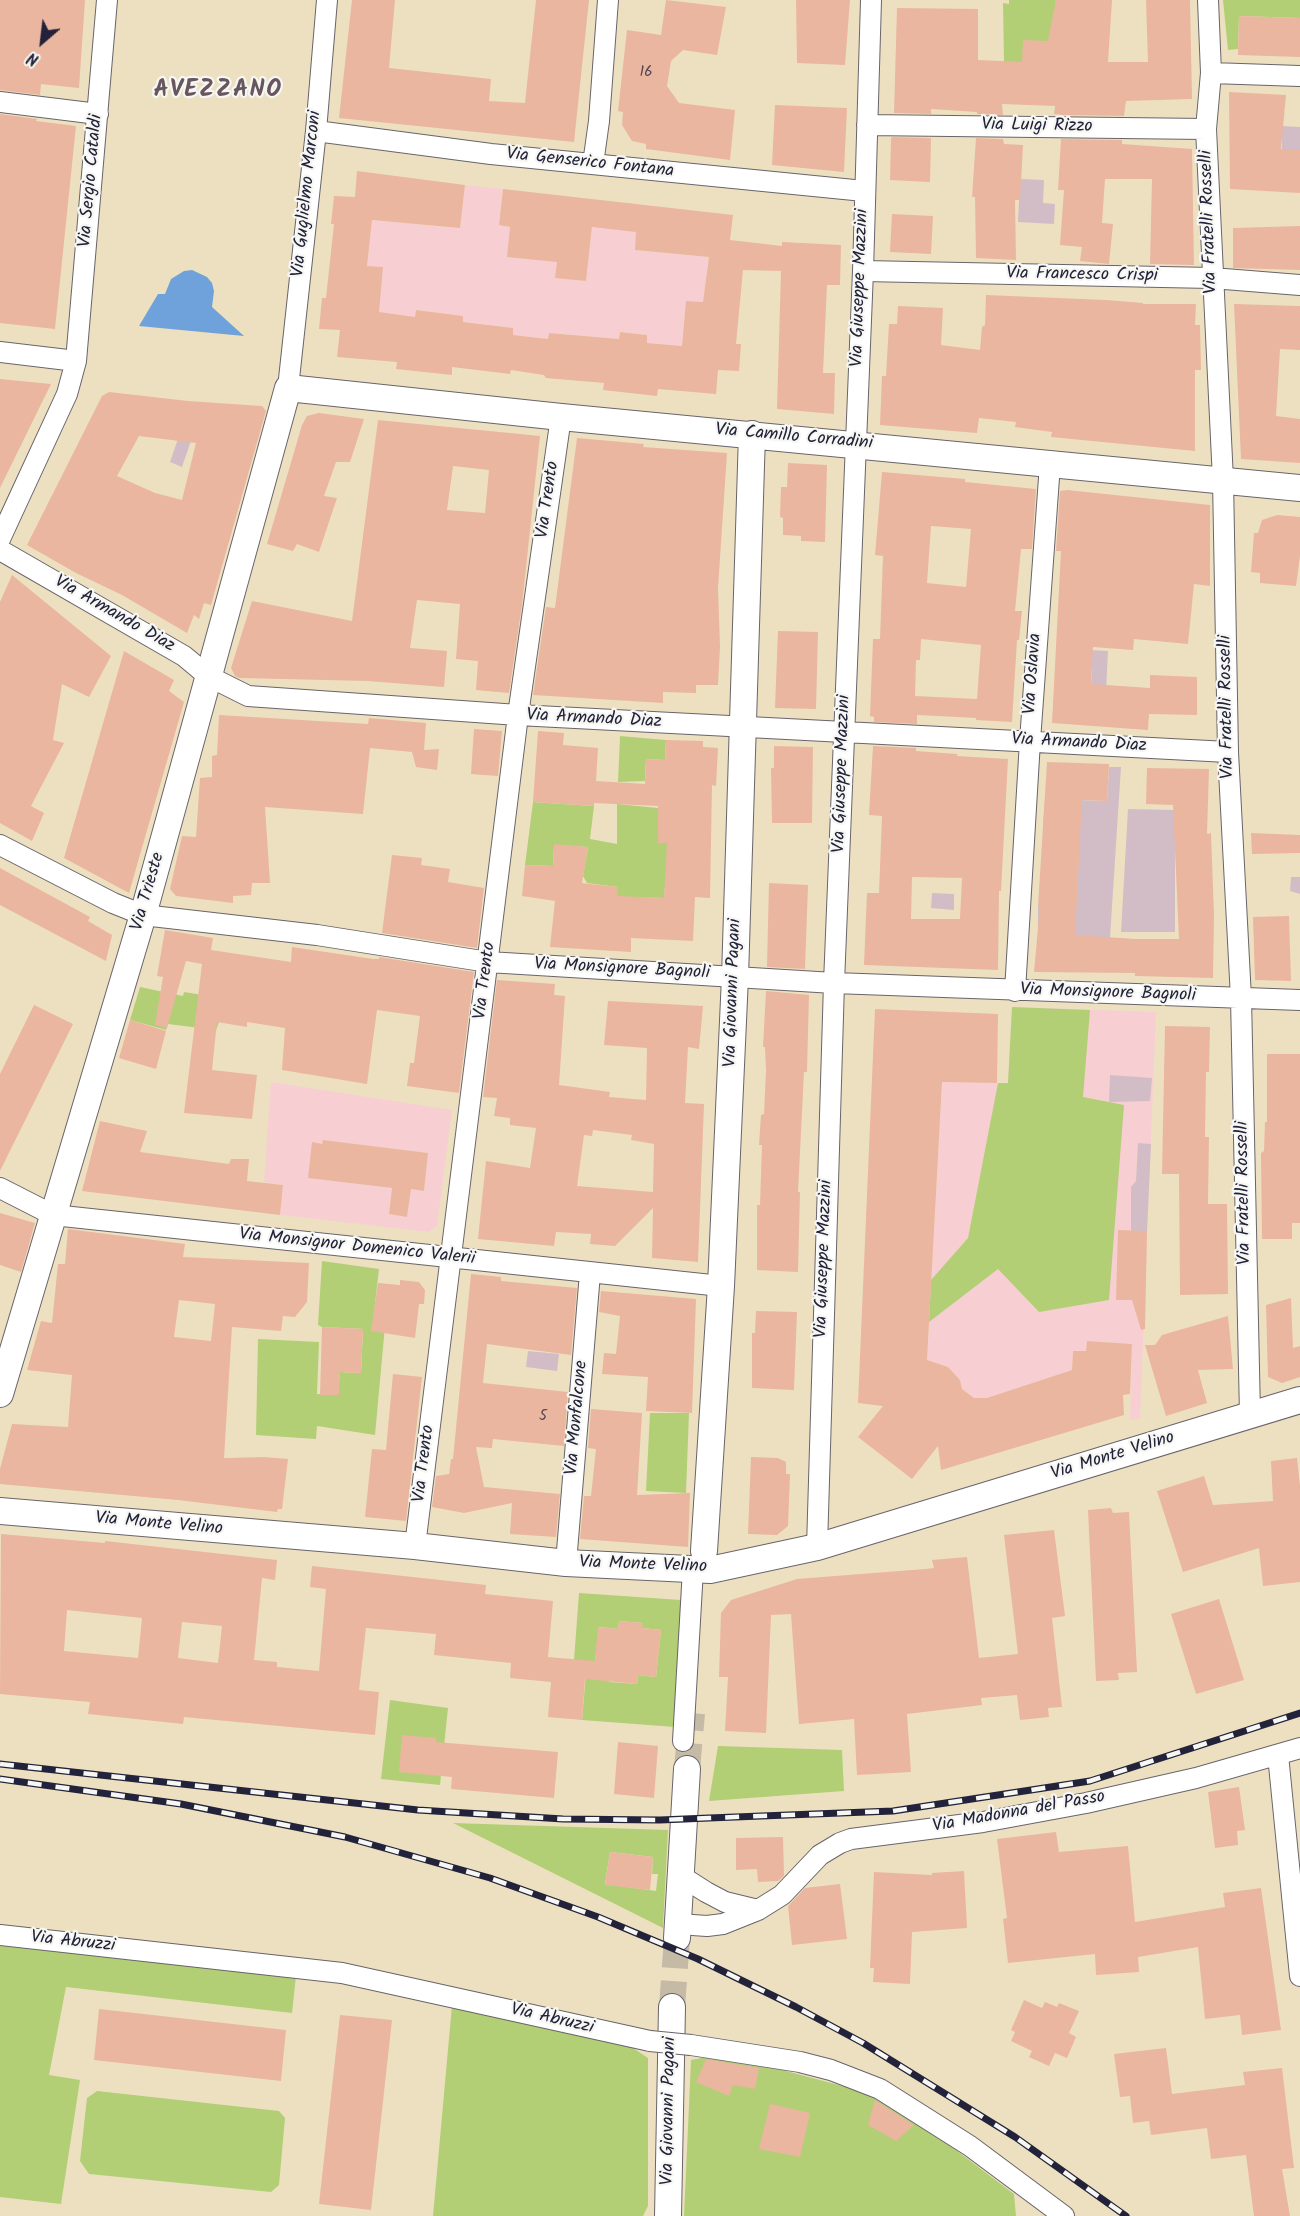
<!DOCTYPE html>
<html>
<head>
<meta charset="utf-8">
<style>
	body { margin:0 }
	#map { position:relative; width:1300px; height:2216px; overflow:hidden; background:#ede0c1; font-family:Kalam,sans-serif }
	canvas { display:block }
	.north { position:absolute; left:12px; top:12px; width:60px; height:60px; -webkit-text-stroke:4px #f6f6f2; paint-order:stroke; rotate:208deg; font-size:16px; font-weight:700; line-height:24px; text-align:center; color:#22223b }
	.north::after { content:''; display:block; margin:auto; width:21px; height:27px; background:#22223b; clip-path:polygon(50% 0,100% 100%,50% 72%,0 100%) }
</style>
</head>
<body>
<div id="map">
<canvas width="1300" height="2216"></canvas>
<div class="north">N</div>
</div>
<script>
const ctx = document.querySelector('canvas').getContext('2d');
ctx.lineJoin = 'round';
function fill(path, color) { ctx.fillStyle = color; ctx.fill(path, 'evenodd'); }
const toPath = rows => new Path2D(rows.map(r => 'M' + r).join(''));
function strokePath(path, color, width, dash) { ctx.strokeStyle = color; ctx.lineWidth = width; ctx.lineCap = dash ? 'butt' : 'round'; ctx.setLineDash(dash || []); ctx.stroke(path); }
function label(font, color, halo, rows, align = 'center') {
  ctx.font = font + ' Kalam,sans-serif'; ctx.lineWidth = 4.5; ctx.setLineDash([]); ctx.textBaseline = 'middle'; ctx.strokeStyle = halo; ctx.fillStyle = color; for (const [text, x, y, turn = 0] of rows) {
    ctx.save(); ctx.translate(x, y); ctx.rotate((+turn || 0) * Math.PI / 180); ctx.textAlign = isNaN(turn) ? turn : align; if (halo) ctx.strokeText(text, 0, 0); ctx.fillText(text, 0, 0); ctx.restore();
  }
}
const built = toPath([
	[465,185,503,189,499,225,560,235,556,278,586,281,592,227,606,228,609,201,639,204,635,250,709,257,703,302,686,301,682,346,647,343,647,335,620,332,619,339,550,333,548,339,513,335,513,328,463,322,463,316,417,310,415,317,379,312,367,266,372,220,460,228],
	[1012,1007,1156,1012,1140,1419,1130,1420,1132,1344,1087,1341,1086,1351,1073,1351,1072,1370,987,1398,974,1398,962,1389,960,1380,948,1367,938,1364,929,1364,920,1357,928,1345,942,1082,1008,1083],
	[271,1082,452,1110,437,1226,429,1232,280,1215,283,1185,264,1182],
	[323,1140,428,1153,424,1191,411,1189,407,1216,389,1214,392,1188,317,1179,313,1143,322,1144]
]);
const industrial = toPath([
	[1282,126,1300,127,1300,149,1282,149],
	[1020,179,1044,180,1043,203,1055,204,1054,224,1018,222],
	[181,430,193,435,182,467,170,462],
	[1072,649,1108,651,1106,691,1091,691,1092,663],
	[1109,767,1121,767,1110,938,1038,933,1038,906,1076,909,1080,826,1043,826,1045,799,1107,801],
	[1128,809,1175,810,1175,932,1121,932],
	[1291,877,1300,877,1300,894,1290,891],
	[932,893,954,894,954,910,931,908],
	[1110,1075,1152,1078,1150,1101,1109,1102],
	[1138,1143,1151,1144,1147,1231,1131,1231,1131,1187,1136,1181],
	[528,1351,559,1354,557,1371,526,1367]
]);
const green = toPath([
	[1009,0,1056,0,1055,8,1087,11,1022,62,1004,62,1003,3,1009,4],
	[1223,0,1300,0,1300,18,1239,16,1238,49,1228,50],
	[620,736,666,740,665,760,646,759,645,781,618,782],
	[533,802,594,806,590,839,617,844,617,804,658,808,658,842,669,843,664,898,629,897,614,918,617,887,587,883,583,876,588,847,554,845,553,866,525,865],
	[140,987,183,996,184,992,209,996,219,1022,216,1030,168,1024,166,1030,130,1020],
	[1012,1007,1090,1010,1083,1097,1124,1105,1109,1300,1039,1312,998,1269,929,1322,931,1280,968,1238,998,1083,1008,1083],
	[322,1261,379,1269,373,1322,385,1326,375,1435,317,1426,316,1439,256,1435,258,1339,319,1342,317,1394,338,1395,340,1372,361,1373,363,1329,322,1327,318,1325],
	[650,1413,689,1413,686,1493,646,1491],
	[579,1593,681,1600,675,1727,582,1720,587,1661,574,1660],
	[619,1621,642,1623,642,1628,661,1630,656,1677,638,1675,637,1684,610,1682,594,1670,599,1627,618,1629],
	[390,1700,448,1708,440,1785,381,1779],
	[718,1746,842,1750,844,1791,709,1801],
	[453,1823,668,1830,663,1928],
	[610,1852,653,1857,652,1874,658,1874,656,1891,605,1884],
	[0,1945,296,1976,292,2013,66,1987,49,2075,80,2080,61,2204,0,2197],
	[452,2005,630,2046,648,2058,648,2206,643,2216,433,2216],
	[707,2057,760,2064,876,2095,944,2141,1014,2194,1016,2216,684,2216,691,2060],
	[97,2091,279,2111,285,2118,279,2185,271,2192,89,2174,80,2161,87,2098]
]);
const water = toPath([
	[192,270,207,277,212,283,214,291,212,307,244,336,139,326,158,294,165,294,171,279,184,271]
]);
const building = toPath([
	[0,0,85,0,79,88,41,84,40,95,0,90],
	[352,0,395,0,389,68,491,79,489,101,525,103,536,0,589,0,574,142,339,118],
	[666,0,726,7,717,55,683,50,671,61,667,86,679,103,735,110,730,160,646,149,646,144,632,141,622,125,623,112,618,111,627,30,661,35],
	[796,0,850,0,845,65,797,63],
	[1056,0,1112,0,1108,62,1148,62,1146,0,1190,0,1192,99,1126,101,1124,116,1062,115,1054,114,1055,106,1002,104,1003,115,977,114,977,112,931,109,931,114,894,113,897,8,978,9,978,60,1022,62,1023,40,1048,41],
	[1239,16,1300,18,1300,57,1238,55],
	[1229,92,1286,95,1281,149,1300,149,1300,193,1230,189],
	[775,105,847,108,844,172,772,165],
	[0,114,37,119,36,121,76,126,55,329,0,323],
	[893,137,931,138,930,182,890,180,891,138],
	[976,138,1003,139,1004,144,1023,145,1020,200,1015,200,1016,260,976,258,975,197,972,197],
	[1061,139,1122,140,1122,144,1192,149,1194,265,1150,264,1152,179,1105,179,1102,223,1113,224,1109,264,1080,261,1082,247,1060,245,1064,190,1058,190],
	[357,171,465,185,460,228,372,220,367,266,383,267,379,312,415,317,416,310,463,316,463,322,513,328,513,335,548,339,549,333,619,339,620,332,647,335,647,343,682,346,686,301,703,302,709,257,635,250,636,232,592,227,586,281,555,278,557,262,507,257,510,227,499,225,503,189,733,215,730,240,782,246,782,242,841,245,840,285,827,285,823,373,835,373,834,414,777,409,781,271,743,270,736,344,741,344,739,371,718,370,716,394,658,389,657,396,603,390,604,383,546,378,544,375,511,370,510,374,452,367,452,375,396,369,397,362,337,357,340,330,319,329,322,298,326,298,334,224,331,224,334,196,355,197],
	[892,214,933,216,931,254,890,252],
	[1300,226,1300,270,1233,268,1233,228],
	[986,295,1106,300,1143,303,1143,304,1196,304,1195,325,1200,325,1201,370,1195,370,1195,451,1051,437,1052,432,1015,427,1016,422,979,418,977,433,880,425,882,376,886,376,889,324,897,324,898,306,943,308,941,345,980,350,982,327,985,325],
	[1234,304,1300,306,1300,350,1280,349,1276,416,1300,419,1300,463,1241,459],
	[0,379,51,384,0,488],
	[109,392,188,401,262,406,266,411,211,605,204,603,199,619,194,615,187,633,122,595,76,573,27,545,102,396],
	[139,436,196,443,182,500,155,493,117,476],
	[319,413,364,419,350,462,336,462,324,496,337,498,319,552,297,544,293,551,267,544,302,425,307,416],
	[378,420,540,436,522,605,509,693,476,690,478,661,456,659,460,604,417,600,410,648,447,651,444,687,368,681,239,678,235,676,231,668,252,601,352,621],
	[453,466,489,470,485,513,447,510],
	[577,438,644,444,643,447,727,453,718,588,720,647,718,685,696,685,696,693,663,692,663,703,533,695,546,607,555,608],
	[788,463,827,465,825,542,801,541,801,536,783,535,783,518,780,517,781,487,787,487],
	[882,472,965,479,965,482,1036,489,1032,549,1021,549,1015,611,1022,611,1019,640,1017,640,1012,722,976,720,976,718,917,715,917,724,874,722,874,717,870,716,873,639,880,639,883,556,875,555],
	[931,526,971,529,966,587,927,583],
	[921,639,981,645,977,699,915,696,916,660,920,660],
	[1067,490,1210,505,1210,586,1194,584,1188,644,1134,639,1133,650,1093,647,1091,684,1150,688,1150,675,1197,677,1197,715,1149,714,1148,730,1052,723,1061,551,1056,551,1060,491],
	[1277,515,1300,517,1300,556,1296,586,1260,583,1260,573,1251,572,1254,533,1258,533,1262,520],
	[12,575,111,656,89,697,62,684,53,740,64,743,31,806,44,813,32,841,0,823,0,602],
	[778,631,818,632,816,709,775,708],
	[124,651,174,680,169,691,184,702,129,893,64,858],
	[219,715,368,724,369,718,426,723,424,750,439,749,437,770,416,767,412,752,370,748,363,814,265,807,270,883,252,883,251,895,233,896,233,903,176,896,170,889,182,836,196,837,200,778,212,777,212,756,217,755],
	[474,729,502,731,498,776,471,774],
	[538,731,564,733,563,745,598,748,596,781,645,784,646,759,665,760,666,740,703,741,703,747,718,748,716,786,712,785,710,898,695,897,693,941,631,938,631,952,550,947,555,901,522,896,525,865,553,866,554,844,588,847,582,883,618,887,617,896,664,898,667,843,658,843,658,806,594,803,594,806,533,802],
	[774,746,813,747,812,823,772,823,771,768,774,768],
	[873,746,916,748,916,751,957,754,957,756,1008,759,1001,891,999,891,998,970,864,965,867,893,879,893,882,816,869,815],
	[912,877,962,878,960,919,911,919],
	[1047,762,1109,764,1107,801,1082,800,1075,935,1136,939,1179,939,1173,805,1146,804,1147,768,1209,769,1207,834,1211,833,1214,915,1213,978,1135,976,1135,973,1034,972,1040,906,1038,906],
	[1251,833,1300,835,1300,853,1252,854],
	[392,855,422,858,421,865,450,869,448,882,484,888,477,948,382,933],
	[0,868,90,917,88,921,112,935,106,961,0,905],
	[769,883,808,885,805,969,767,967],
	[1289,916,1291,981,1255,980,1253,917],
	[165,930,213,938,211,950,291,962,292,947,373,959,379,959,379,957,474,972,459,1093,407,1086,410,1063,414,1063,420,1016,377,1010,367,1084,282,1070,285,1028,247,1022,247,1027,217,1022,212,1070,257,1075,252,1119,184,1113,202,964,186,961,167,1028,155,1025,163,977,157,976],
	[497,980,555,984,554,995,565,996,559,1085,610,1092,609,1097,646,1100,647,1048,604,1045,608,1001,703,1006,699,1049,688,1047,685,1103,704,1104,698,1262,652,1258,653,1208,615,1246,590,1244,591,1234,556,1232,554,1246,478,1239,486,1161,530,1168,536,1128,510,1125,510,1118,494,1116,497,1098,483,1097],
	[593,1130,632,1135,631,1140,654,1144,653,1192,577,1186,584,1135,592,1136],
	[766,991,809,995,807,1072,804,1072,798,1192,800,1192,798,1272,757,1270,757,1205,760,1205,762,1145,759,1145,761,1115,764,1114,766,1071,765,1047,763,1047],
	[34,1005,73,1024,0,1171,0,1074],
	[875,1009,998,1014,997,1083,942,1082,927,1360,948,1367,960,1380,962,1389,974,1398,987,1398,1072,1370,1073,1351,1086,1351,1087,1341,1132,1344,1130,1394,1123,1395,1124,1415,941,1470,938,1446,912,1479,858,1437,883,1406,858,1403],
	[130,1020,166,1031,156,1069,119,1058],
	[1165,1026,1210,1027,1209,1072,1206,1072,1205,1137,1209,1137,1208,1204,1227,1204,1228,1294,1180,1295,1179,1174,1162,1174],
	[1267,1054,1300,1054,1300,1223,1292,1223,1292,1239,1262,1239,1261,1153,1264,1151,1265,1122,1267,1122],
	[100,1121,147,1131,140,1152,229,1164,231,1159,249,1159,247,1181,283,1185,280,1215,82,1191],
	[323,1140,428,1153,424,1191,411,1189,407,1217,389,1214,392,1188,308,1178,312,1142,322,1144],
	[0,1213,35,1223,21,1272,0,1265],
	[68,1229,185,1244,183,1257,309,1263,307,1302,295,1317,283,1316,281,1331,232,1327,224,1458,264,1457,288,1459,282,1509,278,1509,277,1512,178,1500,0,1484,0,1469,12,1424,68,1427,72,1375,27,1370,41,1321,52,1323,58,1264,65,1264],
	[179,1300,215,1304,211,1341,174,1337],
	[1118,1230,1147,1231,1145,1329,1141,1330,1132,1300,1116,1300],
	[471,1274,501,1277,501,1281,577,1288,571,1355,487,1344,483,1383,568,1392,564,1446,493,1439,492,1448,476,1447,484,1487,560,1494,556,1537,510,1534,512,1503,464,1513,432,1507,436,1476,449,1474,451,1459,453,1459],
	[400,1280,419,1282,425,1290,424,1304,419,1304,415,1338,371,1331,378,1283,400,1285],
	[601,1291,696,1299,692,1413,646,1411,648,1377,602,1374,604,1353,616,1354,620,1316,599,1312],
	[1291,1298,1293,1348,1300,1346,1300,1377,1282,1383,1268,1377,1266,1305],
	[756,1311,797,1312,794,1390,752,1388,752,1333,755,1333],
	[1228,1316,1233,1369,1198,1370,1207,1403,1166,1416,1145,1345,1155,1345,1162,1335],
	[322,1327,363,1329,361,1373,340,1372,339,1395,320,1395],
	[393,1374,422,1377,406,1521,365,1517,372,1449,386,1450],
	[591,1409,642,1413,637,1495,690,1493,688,1547,580,1539,584,1496,591,1496,596,1449,588,1448],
	[751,1457,778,1458,786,1462,786,1474,790,1474,788,1526,777,1535,748,1534],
	[1297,1458,1300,1486,1300,1582,1263,1586,1259,1548,1183,1572,1157,1491,1204,1476,1213,1505,1273,1501,1271,1461],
	[1111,1508,1113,1513,1129,1512,1137,1672,1118,1673,1119,1680,1096,1681,1088,1510],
	[1054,1530,1065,1616,1052,1618,1062,1707,1048,1708,1049,1717,1020,1720,1017,1695,981,1698,982,1705,907,1714,911,1772,857,1775,854,1719,799,1724,791,1614,771,1615,766,1733,725,1731,728,1677,719,1677,721,1613,731,1600,797,1579,925,1569,934,1568,932,1560,967,1557,979,1658,1018,1654,1004,1535],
	[1,1534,105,1543,105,1541,277,1560,275,1580,262,1578,254,1660,277,1662,277,1667,319,1671,326,1589,310,1587,312,1566,486,1585,485,1594,553,1601,548,1657,595,1661,598,1627,618,1629,619,1621,643,1623,642,1628,661,1630,656,1677,638,1675,637,1684,585,1679,582,1720,548,1717,551,1682,510,1678,511,1663,434,1655,436,1634,366,1628,359,1690,379,1692,375,1735,184,1717,183,1724,88,1714,90,1702,0,1694],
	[67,1610,142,1618,138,1658,64,1651],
	[182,1622,222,1626,218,1663,178,1658],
	[1219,1599,1244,1680,1196,1694,1171,1614],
	[402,1735,436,1738,436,1742,558,1752,554,1798,451,1789,452,1777,399,1772],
	[618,1742,658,1746,654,1798,614,1794],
	[1239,1787,1245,1830,1237,1831,1238,1845,1215,1848,1208,1792],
	[1056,1832,1059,1852,1128,1846,1135,1922,1225,1907,1223,1893,1261,1888,1281,2030,1242,2035,1240,2015,1205,2019,1198,1947,1138,1957,1139,1972,1096,1975,1095,1954,1008,1963,1003,1919,1007,1918,997,1839],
	[783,1837,784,1876,778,1881,758,1882,757,1869,736,1870,736,1838],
	[610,1852,653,1857,650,1890,605,1885],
	[964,1871,967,1928,912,1932,910,1984,873,1982,874,1968,870,1968,874,1872,932,1875,932,1873],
	[840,1884,847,1939,792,1945,788,1906,805,1888],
	[1024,2000,1042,2008,1045,2002,1057,2007,1059,2003,1079,2011,1069,2033,1076,2037,1067,2058,1055,2053,1049,2066,1029,2057,1032,2051,1011,2041,1015,2032,1011,2030],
	[99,2009,286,2030,281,2081,94,2060],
	[340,2015,392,2020,371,2210,319,2204],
	[1166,2048,1172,2094,1245,2085,1243,2072,1282,2068,1294,2168,1282,2169,1290,2216,1254,2216,1246,2155,1211,2159,1207,2128,1151,2135,1149,2121,1133,2123,1130,2096,1120,2097,1114,2054],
	[706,2059,759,2068,755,2089,733,2085,729,2096,696,2082],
	[875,2100,914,2125,896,2141,868,2125],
	[770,2104,810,2113,800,2157,759,2149]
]);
const tertiaryTunnel = toPath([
	[687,1769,692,1713],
	[672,2007,677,1938]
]);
const minor = toPath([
	[1208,0,1211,73,1206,129,1223,480,1228,752,1241,998,1250,1415],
	[1211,73,1300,76],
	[0,102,98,114],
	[867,125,1206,129],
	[316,131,491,154,864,191],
	[593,164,599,121,608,0],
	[863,271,1212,278,1300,285],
	[0,352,76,361],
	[288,388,316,131,327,0],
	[0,539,67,394,76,361,107,0],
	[0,550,184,656,208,676,248,696,518,715,1228,752],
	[0,845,113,903,143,915,317,935,488,962,834,983,1300,1000],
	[1015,991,1030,741,1050,464],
	[0,1188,53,1215,721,1286],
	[415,1546,518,715,561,417],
	[817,1547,834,983,863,271,871,0],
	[566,1563,590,1273],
	[683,1741,693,1569],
	[1278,1755,1300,1976],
	[681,1876,706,1892,725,1902,758,1910],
	[678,1924,707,1926,723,1924,758,1910,782,1895,820,1855,840,1843,851,1839,983,1822,1086,1803,1196,1778,1300,1748],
	[0,1935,342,1973,650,2041],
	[691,2045,800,2062,831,2070,880,2089,970,2146,1064,2216]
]);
const tertiary = toPath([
	[0,1394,143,915,288,388,561,417,1300,488],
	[0,1511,415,1546,566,1563,710,1570,817,1547,1300,1400],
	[704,1551,721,1286,735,977,752,434],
	[677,1938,687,1769],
	[668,2216,672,2007]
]);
const rail = toPath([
	[0,1764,418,1810,563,1819,660,1820,709,1818,893,1811,1090,1781,1300,1713],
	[0,1779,181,1804,345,1837,490,1878,598,1917,698,1959,796,2007,863,2043,1015,2137,1126,2216]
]);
const minorBridge = toPath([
	[650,2041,691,2045]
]);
const numberNames = [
	["16",646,73],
	["5",543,1417]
];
const streetNames = [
	["Via Luigi Rizzo",1037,127,1],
	["Via Genserico Fontana",590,164,6],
	["Via Sergio Cataldi",92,181,-85],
	["Via Guglielmo Marconi",308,194,-84],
	["Via Fratelli Rosselli",1210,222,-92],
	["Via Francesco Crispi",1082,276,1],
	["Via Giuseppe Mazzini",861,288,-88],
	["Via Camillo Corradini",794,438,5],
	["Via Trento",549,500,-82],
	["Via Armando Diaz",114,615,30],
	["Via Oslavia",1034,674,-86],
	["Via Fratelli Rosselli",1228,707,-91],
	["Via Armando Diaz",594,720,3],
	["Via Armando Diaz",1079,744,3],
	["Via Giuseppe Mazzini",843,774,-88],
	["Via Trieste",149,892,-74],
	["Via Monsignore Bagnoli",622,970,3],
	["Via Trento",486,981,-83],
	["Via Giovanni Pagani",734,993,-88],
	["Via Monsignore Bagnoli",1108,994,2],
	["Via Fratelli Rosselli",1245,1193,-91],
	["Via Monsignor Domenico Valerii",357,1248,6],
	["Via Giuseppe Mazzini",825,1259,-88],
	["Via Monfalcone",578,1418,-85],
	["Via Monte Velino",1113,1457,-17],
	["Via Trento",425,1464,-83],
	["Via Monte Velino",159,1525,5],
	["Via Monte Velino",643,1566,2],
	["Via Madonna del Passo",1019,1813,-10],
	["Via Abruzzi",73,1943,6],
	["Via Abruzzi",552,2020,13],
	["Via Giovanni Pagani",670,2111,-89]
];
const districtNames = [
	["AVEZZANO",218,92]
];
fill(built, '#f7cfd2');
fill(industrial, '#d2bdc6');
fill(green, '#b2cf76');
fill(water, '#6fa1da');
fill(building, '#eab69f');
strokePath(tertiaryTunnel, '#c4baa6', 26, [26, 13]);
strokePath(minor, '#69646a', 22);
strokePath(tertiary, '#69646a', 28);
strokePath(minor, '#fff', 20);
strokePath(tertiary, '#fff', 26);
strokePath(rail, '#22223b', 7);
strokePath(rail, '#f6f6f2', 4.5, [14]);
strokePath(minorBridge, '#69646a', 22, []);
strokePath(minorBridge, '#fff', 20);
label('15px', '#544754', null, numberNames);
label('18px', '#22223b', '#f6f6f2', streetNames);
ctx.letterSpacing = '1.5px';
label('bold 24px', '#68565e', '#f6f6f2', districtNames);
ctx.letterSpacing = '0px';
</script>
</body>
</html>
